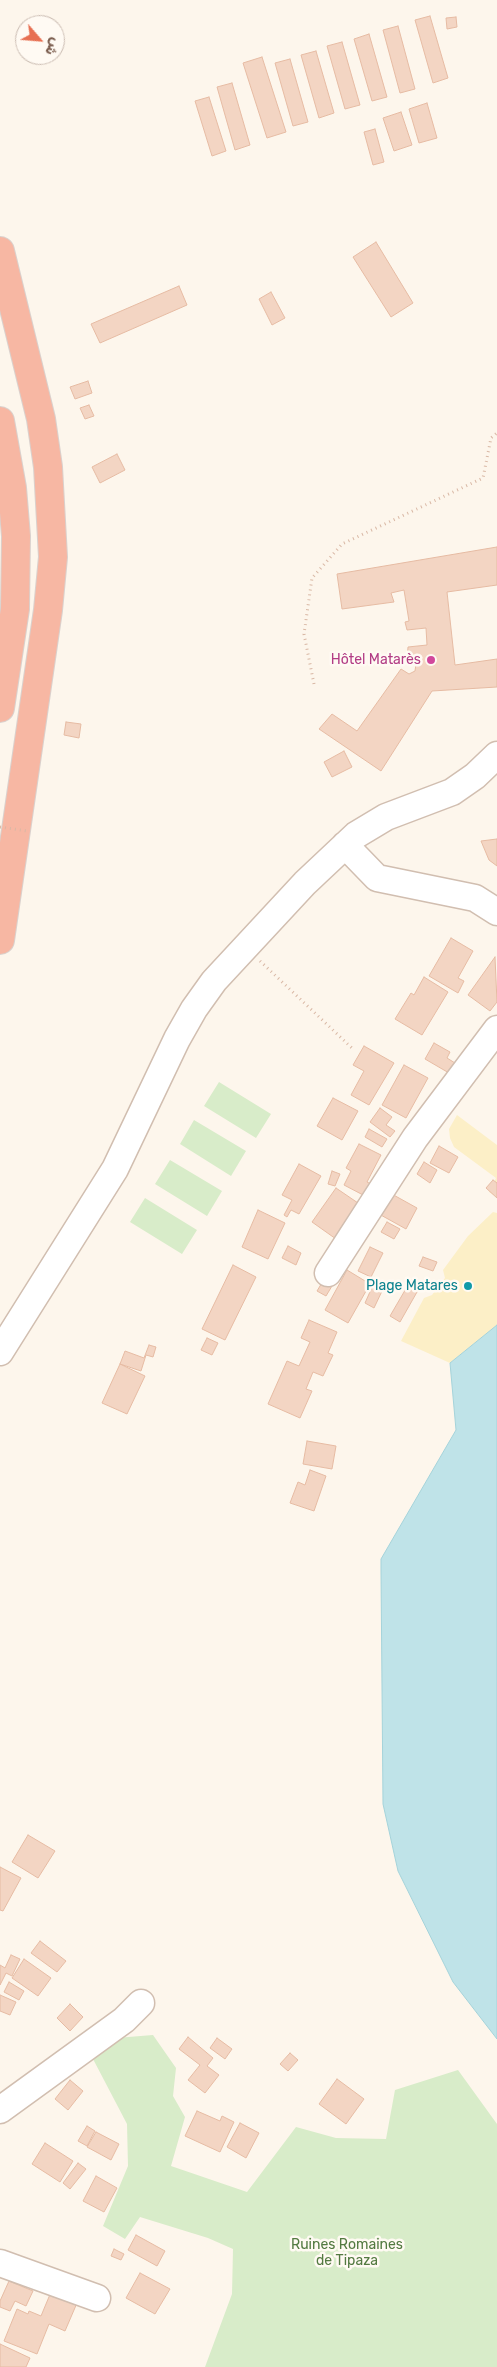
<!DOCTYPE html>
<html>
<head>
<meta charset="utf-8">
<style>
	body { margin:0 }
	#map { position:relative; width:497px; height:2367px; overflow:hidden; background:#fdf6ec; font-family:Rubik,Cairo,sans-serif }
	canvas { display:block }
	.north { position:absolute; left:15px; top:15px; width:50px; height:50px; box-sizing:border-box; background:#fffaf3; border:1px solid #cabbb1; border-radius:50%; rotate:117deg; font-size:14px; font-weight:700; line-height:20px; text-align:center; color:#7a5c4d }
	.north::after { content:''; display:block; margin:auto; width:18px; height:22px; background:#e76f51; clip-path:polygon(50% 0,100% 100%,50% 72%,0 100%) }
</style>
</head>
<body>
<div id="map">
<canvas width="497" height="2367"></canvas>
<div class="north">ش</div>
</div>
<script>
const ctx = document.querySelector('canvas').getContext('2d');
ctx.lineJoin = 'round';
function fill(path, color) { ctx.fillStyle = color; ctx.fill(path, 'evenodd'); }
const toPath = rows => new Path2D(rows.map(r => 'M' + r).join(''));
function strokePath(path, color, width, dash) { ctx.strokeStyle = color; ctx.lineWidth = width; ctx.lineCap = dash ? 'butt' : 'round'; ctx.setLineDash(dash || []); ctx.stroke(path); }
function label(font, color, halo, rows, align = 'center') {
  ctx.font = font + ' Rubik,sans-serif'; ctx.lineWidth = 5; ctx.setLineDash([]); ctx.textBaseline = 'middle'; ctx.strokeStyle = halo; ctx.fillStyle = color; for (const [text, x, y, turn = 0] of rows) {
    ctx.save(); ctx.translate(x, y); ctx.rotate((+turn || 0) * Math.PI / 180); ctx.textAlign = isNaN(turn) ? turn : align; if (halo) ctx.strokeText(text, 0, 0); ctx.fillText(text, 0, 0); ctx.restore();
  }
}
const green = toPath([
	[219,1082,271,1114,256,1138,204,1106],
	[194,1120,246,1151,231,1176,180,1144],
	[170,1160,222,1191,207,1216,155,1184],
	[145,1198,197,1230,182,1254,130,1222],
	[153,2035,176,2068,173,2096,185,2117,171,2166,247,2192,296,2127,336,2138,386,2139,395,2090,458,2070,497,2124,497,2367,205,2367,232,2294,233,2249,208,2238,140,2217,125,2239,103,2226,128,2166,127,2124,93,2059,116,2038]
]);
const sand = toPath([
	[457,1115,497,1145,497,1197,489,1192,496,1178,454,1147,450,1138,449,1129],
	[493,1212,497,1213,497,1325,450,1363,401,1341,424,1298,432,1295,445,1278,443,1270,468,1236]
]);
const water = toPath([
	[497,1325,497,2039,453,1982,398,1871,383,1804,381,1571,381,1559,456,1430,450,1363,497,1325]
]);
const building = toPath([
	[430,16,448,78,433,83,415,20,430,16],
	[456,17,457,27,447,29,446,18,456,17],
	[398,26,415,89,400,93,383,30,398,26],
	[369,34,387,97,372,101,354,39,369,34],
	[342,42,360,105,345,109,327,46,342,42],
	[316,51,334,113,319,118,301,55,316,51],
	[262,57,286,132,267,138,243,63,262,57],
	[290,59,308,122,293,126,275,63,290,59],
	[232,83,250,145,235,150,217,87,232,83],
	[209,97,226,151,212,156,195,101,209,97],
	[427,103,437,138,419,143,409,109,427,103],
	[401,112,412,145,394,151,383,118,401,112],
	[375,129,384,162,373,165,364,132,375,129],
	[376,242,413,303,391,317,353,257,376,242],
	[179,286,187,305,100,343,91,324,179,286],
	[271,292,285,318,272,325,259,299,271,292],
	[88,381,92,393,75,399,70,387,88,381],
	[89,405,94,416,85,419,80,408,89,405],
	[117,454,125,470,100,483,92,467,117,454],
	[497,547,497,585,447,592,455,665,497,659,497,687,432,691,381,771,319,729,332,714,357,731,401,669,409,674,415,671,416,664,407,660,408,647,427,645,426,628,407,630,405,622,409,621,404,590,391,593,394,602,342,609,337,574,497,547],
	[66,722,81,724,79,738,64,735,66,722],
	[344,751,352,767,332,777,324,762,344,751],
	[497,839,497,866,489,860,481,841,497,839],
	[451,938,473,951,458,978,464,981,458,993,429,976,451,938],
	[495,957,497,1002,490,1011,468,995,495,957],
	[424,977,448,992,422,1035,395,1019,411,993,414,995,424,977],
	[434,1043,450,1052,447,1058,455,1063,449,1073,425,1059,434,1043],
	[364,1046,394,1063,369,1105,351,1095,364,1071,353,1065,364,1046],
	[404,1065,428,1078,406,1118,382,1105,404,1065],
	[333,1098,358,1111,342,1140,317,1126,333,1098],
	[380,1108,392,1117,386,1125,395,1131,390,1137,370,1122,380,1108],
	[369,1129,387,1139,382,1147,365,1137,369,1129],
	[359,1144,381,1155,367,1182,371,1184,365,1196,344,1185,351,1171,346,1168,359,1144],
	[439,1146,458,1157,449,1173,430,1163,439,1146],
	[424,1162,437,1170,430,1183,417,1174,424,1162],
	[299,1164,321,1176,299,1214,291,1210,287,1217,284,1215,292,1200,282,1195,299,1164],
	[332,1171,340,1174,335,1186,328,1184,332,1171],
	[493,1180,497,1183,497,1198,486,1188,493,1180],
	[336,1188,358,1203,340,1229,342,1230,336,1239,312,1222,336,1188],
	[390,1193,417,1208,406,1229,379,1214,390,1193],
	[258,1210,285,1223,268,1259,242,1247,258,1210],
	[387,1222,400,1229,394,1239,381,1232,387,1222],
	[288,1246,301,1253,296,1265,282,1258,288,1246],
	[370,1247,383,1253,371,1277,358,1271,370,1247],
	[423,1257,437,1262,433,1271,419,1266,423,1257],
	[233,1265,256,1277,225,1340,202,1329,233,1265],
	[347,1270,370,1284,348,1323,325,1310,347,1270],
	[411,1280,421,1285,400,1322,390,1316,411,1280],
	[323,1281,332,1286,326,1296,317,1291,323,1281],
	[373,1285,383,1289,374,1308,365,1303,373,1285],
	[309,1320,337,1332,328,1353,333,1355,323,1376,313,1372,306,1389,312,1391,300,1418,268,1404,287,1361,299,1366,310,1342,301,1338,309,1320],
	[207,1338,218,1343,212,1355,201,1350,207,1338],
	[149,1345,156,1347,153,1357,146,1355,141,1371,120,1364,125,1351,144,1358,149,1345],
	[120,1364,145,1376,127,1414,102,1403,120,1364],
	[307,1441,336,1446,332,1469,303,1464,307,1441],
	[310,1470,326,1476,314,1511,290,1503,298,1482,305,1485,310,1470],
	[28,1835,55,1851,38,1878,12,1862,28,1835],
	[0,1867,21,1878,3,1911,0,1910,0,1867],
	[40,1941,66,1961,57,1972,31,1953,40,1941],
	[11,1955,20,1959,12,1976,6,1973,0,1985,0,1965,5,1968,11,1955],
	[24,1959,51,1978,38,1996,12,1978,24,1959],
	[9,1982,24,1991,19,2000,4,1992,9,1982],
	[0,1995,16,2002,10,2015,0,2011,0,1995],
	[70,2004,83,2017,70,2031,57,2018,70,2004],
	[188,2037,213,2058,207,2066,219,2075,205,2093,188,2080,200,2065,179,2049,188,2037],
	[217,2038,232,2049,225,2059,210,2048,217,2038],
	[290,2053,298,2060,288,2071,280,2064,290,2053],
	[337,2079,364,2099,346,2124,319,2104,337,2079],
	[70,2080,83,2091,68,2110,55,2099,70,2080],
	[197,2111,220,2121,222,2116,234,2122,220,2152,185,2136,197,2111],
	[240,2123,259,2133,246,2158,227,2147,240,2123],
	[87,2126,95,2131,87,2146,78,2141,87,2126],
	[96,2132,119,2144,111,2160,87,2147,96,2132],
	[45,2143,73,2161,60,2182,32,2164,45,2143],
	[78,2163,86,2169,70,2189,63,2183,78,2163],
	[96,2176,117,2188,104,2212,83,2201,96,2176],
	[136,2235,165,2251,157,2266,128,2250,136,2235],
	[114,2249,124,2254,121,2260,111,2256,114,2249],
	[140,2273,170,2289,155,2314,126,2298,140,2273],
	[9,2281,33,2291,26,2306,15,2301,10,2311,0,2307,0,2301,9,2281],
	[51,2292,77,2303,65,2331,49,2324,37,2354,4,2341,17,2309,28,2314,29,2311,41,2316,51,2292],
	[0,2344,30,2358,26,2367,0,2367,0,2344]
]);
const path = toPath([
	[314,684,304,634,312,578,342,544,483,478,491,438,497,433],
	[260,961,354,1050]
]);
const minor = toPath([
	[345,845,377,878,475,898,497,912],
	[328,1273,415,1138,497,1029],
	[0,1352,115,1169,177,1039,194,1009,214,981,305,883,356,835,386,817,452,792,475,776,497,755],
	[0,2110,124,2020,141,2003],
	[0,2263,97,2298]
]);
const highway = toPath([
	[0,251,41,419,48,467,53,557,48,610,0,940],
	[0,421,12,488,16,536,15,609,0,708]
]);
const pathBridge = toPath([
	[0,827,27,831]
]);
const markers = [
	[431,660,5,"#d1479c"],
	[468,1286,5,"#0f9aa8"]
];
const hotelNames = [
	["Hôtel Matarès",421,660]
];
const cultureNames = [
	["Plage Matares",458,1286]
];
const parkNames = [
	["Ruines Romaines",347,2245],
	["de Tipaza",347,2261]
];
fill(green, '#d8ecc9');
fill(sand, '#fcefc7');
fill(water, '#bfe3e8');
strokePath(water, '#a5d3da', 1);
fill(building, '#f3d5c3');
strokePath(building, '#e6bba3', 1);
strokePath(minor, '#d1beb0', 29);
strokePath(highway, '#dad1cd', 30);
strokePath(path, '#d9b8a5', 3, [1, 4]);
strokePath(minor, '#fff', 26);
strokePath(highway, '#f7b7a3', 28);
strokePath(pathBridge, '#d9b8a5', 3, [1, 4]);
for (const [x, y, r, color] of markers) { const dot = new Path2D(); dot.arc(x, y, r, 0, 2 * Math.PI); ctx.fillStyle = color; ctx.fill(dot); strokePath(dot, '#fffaf3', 2); }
label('14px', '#b23c85', '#fffaf3', hotelNames, 'right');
label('14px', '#0d838f', '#fffaf3', cultureNames, 'right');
label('14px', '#537a41', '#fffaf3', parkNames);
</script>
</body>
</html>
